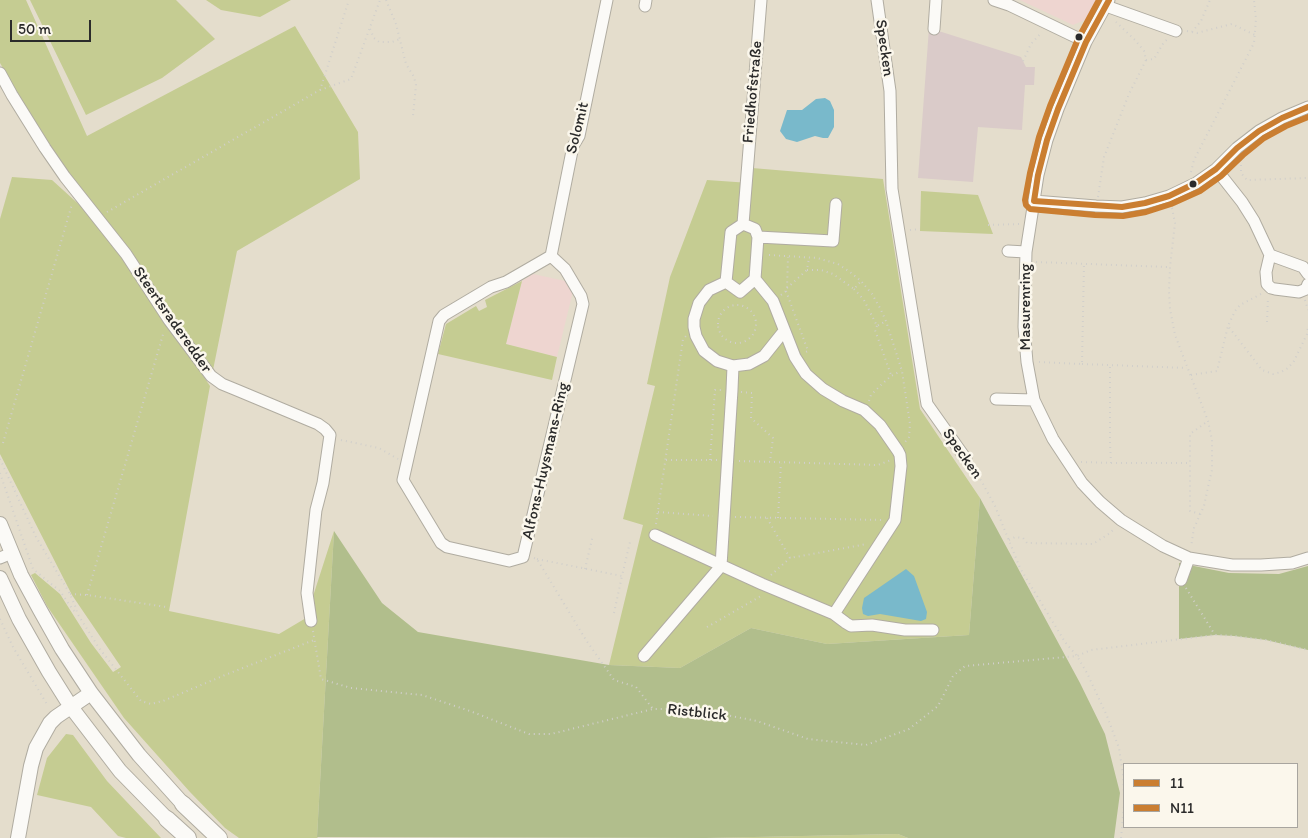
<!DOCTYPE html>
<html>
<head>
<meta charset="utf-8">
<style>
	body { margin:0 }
	#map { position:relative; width:1308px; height:838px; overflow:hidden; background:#e4ddcc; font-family:Itim,sans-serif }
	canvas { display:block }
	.legend { position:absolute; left:1123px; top:763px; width:175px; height:65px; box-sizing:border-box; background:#fbf7ec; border:1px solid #a8a59f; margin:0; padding:6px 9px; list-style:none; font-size:15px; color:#2b2b2b }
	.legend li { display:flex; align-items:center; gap:10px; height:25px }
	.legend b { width:25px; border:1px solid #a8a59f }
	.scale { position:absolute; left:10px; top:20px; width:81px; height:22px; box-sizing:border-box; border:2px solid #2b2b2b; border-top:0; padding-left:6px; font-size:15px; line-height:18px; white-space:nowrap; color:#2b2b2b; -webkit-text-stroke:4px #fbf7ec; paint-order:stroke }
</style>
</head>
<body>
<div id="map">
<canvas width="1308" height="838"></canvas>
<ul class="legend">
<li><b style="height:6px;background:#ca7e31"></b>11</li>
<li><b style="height:6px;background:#ca7e31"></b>N11</li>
</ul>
<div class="scale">50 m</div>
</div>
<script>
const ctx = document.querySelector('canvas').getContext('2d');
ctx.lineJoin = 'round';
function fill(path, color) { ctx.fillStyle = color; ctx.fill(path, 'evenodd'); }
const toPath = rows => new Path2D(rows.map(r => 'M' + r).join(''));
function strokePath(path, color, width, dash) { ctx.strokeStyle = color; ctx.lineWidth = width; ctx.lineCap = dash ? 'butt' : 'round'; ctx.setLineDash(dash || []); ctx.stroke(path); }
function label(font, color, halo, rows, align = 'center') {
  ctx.font = font + ' Itim,sans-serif'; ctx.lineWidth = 5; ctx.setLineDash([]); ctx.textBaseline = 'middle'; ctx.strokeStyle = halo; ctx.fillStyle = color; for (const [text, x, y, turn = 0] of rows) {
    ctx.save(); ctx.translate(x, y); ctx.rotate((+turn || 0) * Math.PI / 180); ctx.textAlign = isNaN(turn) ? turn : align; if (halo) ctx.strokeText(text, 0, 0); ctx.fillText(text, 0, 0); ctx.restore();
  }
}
const built = toPath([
	[1020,0,1097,0,1085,20,1073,25],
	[533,274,570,282,573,291,557,357,506,344,522,281]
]);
const industrial = toPath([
	[929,28,1021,57,1026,67,1035,67,1034,85,1025,85,1022,130,978,127,973,182,918,178]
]);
const green = toPath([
	[0,0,26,0,87,136,295,26,358,132,360,179,237,251,212,375,53,153,0,63],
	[30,0,176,0,215,39,162,78,86,115],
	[206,0,291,0,260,17,221,10],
	[752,168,883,179,920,409,980,498,969,635,827,644,751,628,680,668,609,665,643,525,623,519,655,386,647,384,670,277,707,180,750,183],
	[12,177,52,180,95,219,123,256,210,386,169,611,279,634,306,618,334,531,317,837,318,838,239,838,225,828,190,792,124,718,47,606,31,575,35,573,60,594,91,643,113,672,121,667,72,595,0,454,0,219],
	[921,191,978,195,993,234,920,231],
	[522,281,506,344,557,357,552,380,438,354,446,324,476,306,479,311,487,307,485,300],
	[66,734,73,735,107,781,161,838,126,838,118,836,91,807,37,795,47,758],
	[898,834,908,838,706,838]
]);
const forest = toPath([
	[980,498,1080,683,1105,734,1120,793,1114,838,908,838,898,834,706,838,317,837,334,531,382,603,418,632,609,665,680,668,751,628,827,644,969,635],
	[1179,563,1229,573,1279,574,1308,566,1308,650,1266,640,1234,636,1215,635,1179,639]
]);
const water = toPath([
	[825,98,830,101,834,110,834,127,828,138,823,138,815,136,797,142,786,139,780,131,787,110,802,110,816,99],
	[906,569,914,576,927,612,926,619,921,621,880,614,868,616,863,614,862,608,864,598]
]);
const path = toPath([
	[386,0,396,24,406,64,414,77,416,85,413,116],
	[370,29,374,38,379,42,392,42,400,39],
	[1187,31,1197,33,1232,24,1255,35],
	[1192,32,1201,21,1210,0],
	[1146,60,1154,59,1164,42,1168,39],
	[1023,61,1031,44,1042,32],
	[320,90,351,79,380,0],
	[1241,160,1241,173,1247,180,1308,178],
	[1191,172,1194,160,1254,43,1256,19,1254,0],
	[1098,197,1104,157,1129,94,1146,60,1144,51,1135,40,1116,22],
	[1172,208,1175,223,1170,267,1169,291,1170,309,1175,335,1208,421,1212,440,1212,470,1208,487,1204,506,1194,528,1191,547],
	[107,212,320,90,349,0],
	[988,225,1020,224],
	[910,230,920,229],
	[769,255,817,258,838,264,850,272,861,281,872,294,880,308,886,321,902,371,910,424,909,437,905,442],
	[1036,262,1168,267],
	[807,270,821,270,833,274,854,289,861,281],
	[787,288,807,270,809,258],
	[854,289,864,300,877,326,886,321],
	[786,291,808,351,804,353],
	[1261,294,1240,305,1235,311,1228,326,1262,370,1273,374,1281,372,1288,368,1294,361,1307,334,1308,327],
	[781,295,786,291,787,288,788,257],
	[1305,300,1308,310],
	'718 324a19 19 0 1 1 38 0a19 19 0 1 1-38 0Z',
	[1267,322,1268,297],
	[877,326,875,330,891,375],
	[1039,362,1082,364,1084,264],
	[1082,364,1187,368],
	[1191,375,1217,371,1228,326],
	[741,392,752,393,751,418,773,438,770,462],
	[869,401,871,395,881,385,891,376,901,371],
	[341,440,379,448,398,459],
	[3,443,72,204],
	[0,459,36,537,70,594,76,608,77,613,99,648,141,701,151,704,163,701,225,675,314,640],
	[666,460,717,460],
	[710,460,715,390,722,390],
	[739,461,878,465,891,460],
	[1081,462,1111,463,1110,443,1110,365],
	[1111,463,1190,463],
	[972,467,982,482,995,506,1020,568,1065,642,1077,656,1087,673,1107,716,1119,748,1123,774,1124,797],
	[0,473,33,569,60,591,73,610,77,613],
	[658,512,713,516],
	[1200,514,1190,511,1190,434,1208,421],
	[735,517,883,520],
	[767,518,790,558,867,544],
	[778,518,781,463],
	[656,524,683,339,686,336],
	[1009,540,1015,537,1023,538,1027,543,1093,544,1110,533,1115,528],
	[534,558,537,559,586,640,614,680,636,687,653,709],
	[537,559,622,576,630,542],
	[585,569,593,535],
	[771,575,790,558],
	[1186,588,1215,635],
	[70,594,87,595,166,607],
	[87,595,164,331],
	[614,613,622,576],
	[0,619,13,647,48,706],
	[707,627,761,596],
	[313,631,321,679,351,688,422,695,470,711,529,734,551,734,653,709,695,709,757,721,808,739,866,745,909,729,938,706,953,676,965,666,1077,656,1091,650,1215,635,1234,636,1266,640,1308,650],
	[1121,838,1124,805]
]);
const minor = toPath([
	[877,0,890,91,892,189,927,404,966,459],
	[994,0,1009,5,1086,42],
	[1109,0,1086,42,1058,109,1047,140,1038,175,1026,252,1024,327,1027,362,1034,400,1053,439,1082,483,1100,502,1121,520,1163,546,1189,558,1232,565,1261,565,1292,563,1308,558],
	[645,6,646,0],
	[1106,6,1176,31],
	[934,29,936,0],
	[0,73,12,95,45,148,65,177,126,254,169,320,211,376,222,384,239,391,318,424,325,429,330,435,323,483,316,510,307,593,311,621],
	[1216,169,1242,202,1254,221,1270,255,1266,272,1267,284,1271,288,1275,289,1299,292,1306,289,1308,284],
	[1034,201,1096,206,1122,207,1145,203,1169,196,1196,183,1216,169,1237,148,1259,131,1282,118,1308,107],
	[743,224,761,0],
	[743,224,755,229,758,237,755,279,740,292,726,282,731,232,743,224],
	[758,237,833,241,836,204],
	[1008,251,1026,252],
	[1270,255,1303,267,1308,274],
	[551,256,565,269,581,296,583,304,523,557,509,561,447,547,441,543,403,480,439,321,444,315,491,287,506,282,551,256],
	[551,256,573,146,579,136,607,0],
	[726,282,709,290,699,303,694,319,694,327,696,336,704,351,717,361,733,366,749,364,764,356,784,331],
	[996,399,1034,400],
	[655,535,762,584,834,614,895,520,901,466,900,455,898,451,880,425,864,410,843,401,823,389,806,374,795,357,773,301,755,279],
	[0,558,12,553],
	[1181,580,1189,558],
	[834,614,846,623,851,626,872,625,905,630,933,630],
	[644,656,721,566,732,390,733,366]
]);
const major = toPath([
	[0,524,21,575,40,610,62,649,91,693,139,755,183,804],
	[0,578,19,619,49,672,71,707,120,771,167,819],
	[18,838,31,766,36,748,50,723,56,717,91,693]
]);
const highway = toPath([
	[183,804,219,838],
	[167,819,188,838]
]);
const bus1 = toPath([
	[1109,0,1086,42,1058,109,1047,140,1038,175,1034,201,1122,207,1145,203,1169,196,1196,183,1216,169,1237,148,1259,131,1282,118,1308,107]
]);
const bus2 = toPath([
	[1099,0,1078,39,1050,106,1039,137,1030,173,1025,200,1026,205,1030,209,1095,215,1123,216,1146,212,1171,204,1200,191,1221,176,1243,155,1264,138,1286,126,1308,117]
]);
const markers = [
	[1079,37,4.5,"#2b2b2b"],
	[1193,184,4.5,"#2b2b2b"]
];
const streetNames = [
	["Specken",884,48,82],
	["Friedhofstraße",753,92,-85],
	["Solomit",578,128,-76],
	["Masurenring",1026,307,-90],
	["Steertsraderedder",172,320,55],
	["Specken",962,454,55],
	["Alfons-Huysmans-Ring",546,461,-77],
	["Ristblick",697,713,6]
];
fill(built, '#eed5d0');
fill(industrial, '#dacbc9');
fill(green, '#c5cc92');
fill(forest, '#b1be8c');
fill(water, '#79b9cb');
strokePath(minor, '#b0aca1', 13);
strokePath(major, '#b0aca1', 16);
strokePath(highway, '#b0aca1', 18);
strokePath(path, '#d1cfcb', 2, [1, 4]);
strokePath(minor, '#fbfaf7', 11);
strokePath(major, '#fbfaf7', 14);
strokePath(highway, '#fbfaf7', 16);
strokePath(bus1, '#ca7e31', 6);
strokePath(bus2, '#ca7e31', 6);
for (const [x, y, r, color] of markers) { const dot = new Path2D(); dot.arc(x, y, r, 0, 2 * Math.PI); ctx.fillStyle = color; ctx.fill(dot); strokePath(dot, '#fbf7ec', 2); }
label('16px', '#2b2b2b', '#fbf7ec', streetNames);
</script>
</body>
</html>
